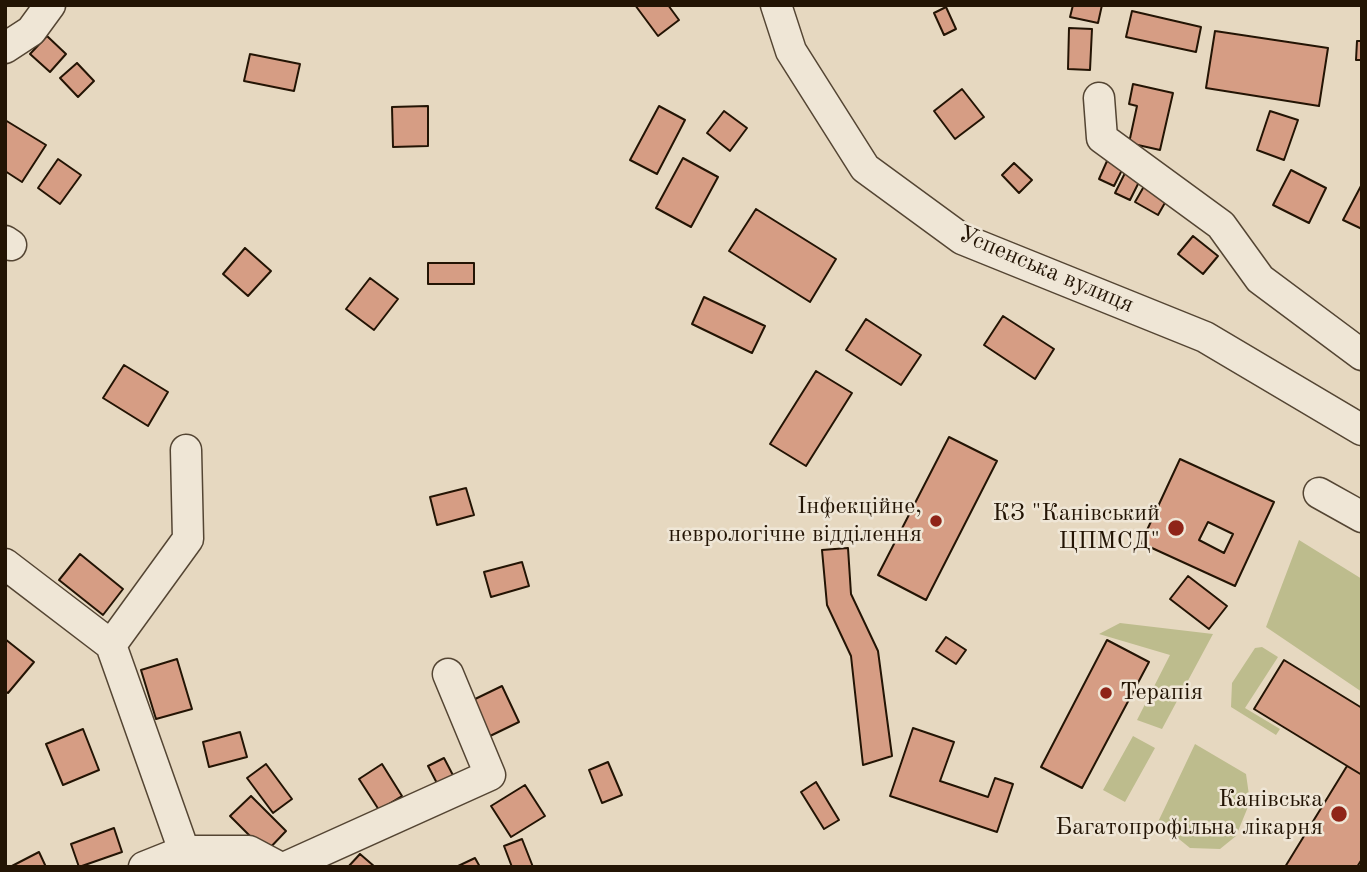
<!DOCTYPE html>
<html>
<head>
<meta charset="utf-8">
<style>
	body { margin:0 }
	#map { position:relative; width:1367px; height:872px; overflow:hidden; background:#e6d8c0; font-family:"Old Standard TT",serif }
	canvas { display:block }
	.frame { position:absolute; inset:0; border:7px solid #231404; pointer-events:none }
</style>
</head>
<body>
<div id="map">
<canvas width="1367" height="872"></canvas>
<div class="frame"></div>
</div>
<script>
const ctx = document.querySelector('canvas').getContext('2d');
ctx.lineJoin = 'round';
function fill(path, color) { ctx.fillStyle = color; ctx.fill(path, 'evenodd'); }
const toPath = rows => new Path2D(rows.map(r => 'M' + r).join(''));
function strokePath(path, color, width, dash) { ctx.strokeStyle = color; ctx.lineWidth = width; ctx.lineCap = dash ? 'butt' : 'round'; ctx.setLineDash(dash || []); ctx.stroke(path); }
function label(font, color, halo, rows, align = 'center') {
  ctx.font = font + ' "Old Standard TT",serif'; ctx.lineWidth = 5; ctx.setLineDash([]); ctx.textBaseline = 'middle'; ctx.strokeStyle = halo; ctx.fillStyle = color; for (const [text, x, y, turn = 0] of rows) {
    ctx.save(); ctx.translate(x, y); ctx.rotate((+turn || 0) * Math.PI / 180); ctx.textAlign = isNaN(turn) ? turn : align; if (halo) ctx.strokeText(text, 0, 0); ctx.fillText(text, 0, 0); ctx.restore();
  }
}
const green = toPath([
	[1299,540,1362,579,1362,692,1266,627],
	[1120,623,1213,634,1162,729,1137,720,1170,655,1099,634],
	[1262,647,1278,657,1245,708,1280,729,1276,735,1231,707,1232,683,1255,648],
	[1133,736,1155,748,1125,802,1103,790],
	[1195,744,1246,774,1250,802,1236,836,1220,849,1190,848,1158,822]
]);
const building = toPath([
	[635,5,668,5,679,20,658,36,635,5],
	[1073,5,1102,5,1098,23,1070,17,1073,5],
	[946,7,956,29,944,35,934,13,946,7],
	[1132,11,1201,27,1196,52,1126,37,1132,11],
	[1069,28,1092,29,1090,70,1068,69,1069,28],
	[1215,31,1328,48,1319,106,1206,88,1215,31],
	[47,36,66,54,50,72,30,54,47,36],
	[1357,41,1362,41,1362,60,1356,60,1357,41],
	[250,54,300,64,294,91,244,81,250,54],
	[77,63,94,81,78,97,60,78,77,63],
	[1133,84,1173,93,1160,150,1129,143,1137,106,1129,104,1133,84],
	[962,89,984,117,955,139,934,111,962,89],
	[428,106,428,146,393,147,392,107,428,106],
	[659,106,685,120,657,174,630,160,659,106],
	[724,111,747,128,730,151,707,133,724,111],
	[1270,111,1298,120,1284,160,1257,150,1270,111],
	[5,120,46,145,22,182,5,171,5,120],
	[683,158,718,177,691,227,656,208,683,158],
	[58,159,81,175,60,204,38,188,58,159],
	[1107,161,1123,168,1114,186,1099,179,1107,161],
	[1014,163,1032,180,1019,193,1002,175,1014,163],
	[1127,169,1142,176,1130,200,1115,193,1127,169],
	[1291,170,1326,188,1309,223,1273,205,1291,170],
	[1147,181,1170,194,1158,215,1135,202,1147,181],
	[1362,184,1362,229,1343,220,1362,184],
	[756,209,836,259,810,302,729,251,756,209],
	[1193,236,1218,256,1203,274,1178,254,1193,236],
	[245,248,271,271,248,296,223,274,245,248],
	[428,263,474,263,474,284,428,284,428,263],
	[370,278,398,299,374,330,346,309,370,278],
	[704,297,765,326,752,353,692,324,704,297],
	[1003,316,1054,349,1035,379,984,345,1003,316],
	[866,319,921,355,901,385,846,350,866,319],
	[124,365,168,392,148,426,103,398,124,365],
	[816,371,852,393,806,466,770,444,816,371],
	[949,437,997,461,926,600,878,575,949,437],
	[1180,459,1274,502,1235,586,1141,543,1180,459],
	[1208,522,1233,534,1224,553,1199,540,1208,522],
	[466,488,474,515,437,525,430,497,466,488],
	[848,548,851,594,878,651,892,756,863,765,851,656,827,605,822,550,848,548],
	[80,554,123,589,103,615,59,580,80,554],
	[522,562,529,586,491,597,484,572,522,562],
	[1188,576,1227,606,1209,629,1170,599,1188,576],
	[946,637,966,650,956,664,936,651,946,637],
	[5,639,34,662,8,693,5,691,5,639],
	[1107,640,1149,662,1082,788,1041,767,1107,640],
	[177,659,192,709,156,719,141,670,177,659],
	[1284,660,1362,708,1362,775,1254,709,1284,660],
	[502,686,519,722,488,737,471,701,502,686],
	[913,728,954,742,940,781,988,797,995,778,1013,784,997,832,890,796,913,728],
	[83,729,99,770,63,785,46,744,83,729],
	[240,732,247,757,209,767,203,742,240,732],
	[444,758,456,781,440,789,428,766,444,758],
	[608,762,622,795,602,803,589,770,608,762],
	[266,764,292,799,273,813,247,778,266,764],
	[382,764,402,796,379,810,359,779,382,764],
	[1347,766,1362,775,1362,859,1357,867,1285,867,1347,766],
	[816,782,839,820,824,829,801,792,816,782],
	[525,785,545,816,511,837,491,806,525,785],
	[251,796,286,831,266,852,230,816,251,796],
	[114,828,122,852,79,867,71,844,114,828],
	[522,839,533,867,512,867,504,846,522,839],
	[39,852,46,867,10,867,39,852],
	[360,854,375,867,348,867,360,854],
	[475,858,480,867,456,867,475,858]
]);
const minor = toPath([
	[776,5,791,51,865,168,962,239,1205,337,1362,430],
	[5,48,31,31,50,5],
	[1099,98,1102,138,1221,225,1260,279,1362,355],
	[5,241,11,245],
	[1319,493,1362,517],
	[5,564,111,645],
	[111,645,188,539,186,450],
	[111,645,184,851],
	[144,867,184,851,249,851,279,867],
	[286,867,490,775,448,674]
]);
const markers = [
	[936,521,7,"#8f2418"],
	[1176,528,9,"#8f2418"],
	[1106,693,7,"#8f2418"],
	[1339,814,9,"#8f2418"]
];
const streetNames = [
	["Успенська вулиця",1046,270,23]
];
const poiNames = [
	["Інфекційне,",922,507],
	["неврологічне відділення",922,535],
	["КЗ \"Канівський",1160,514],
	["ЦПМСД\"",1160,542],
	["Терапія",1120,693,"left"],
	["Канівська",1323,800],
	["Багатопрофільна лікарня",1323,828]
];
fill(green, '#bdbc8d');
fill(building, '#d69d84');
strokePath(building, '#231404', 2);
strokePath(minor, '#544533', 33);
strokePath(minor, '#efe6d6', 30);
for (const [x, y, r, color] of markers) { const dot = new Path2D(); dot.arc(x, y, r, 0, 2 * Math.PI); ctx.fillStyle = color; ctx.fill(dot); strokePath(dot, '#efe6d6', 2.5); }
label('24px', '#231404', '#efe6d6', streetNames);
label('24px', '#231404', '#efe6d6', poiNames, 'right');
</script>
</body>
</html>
